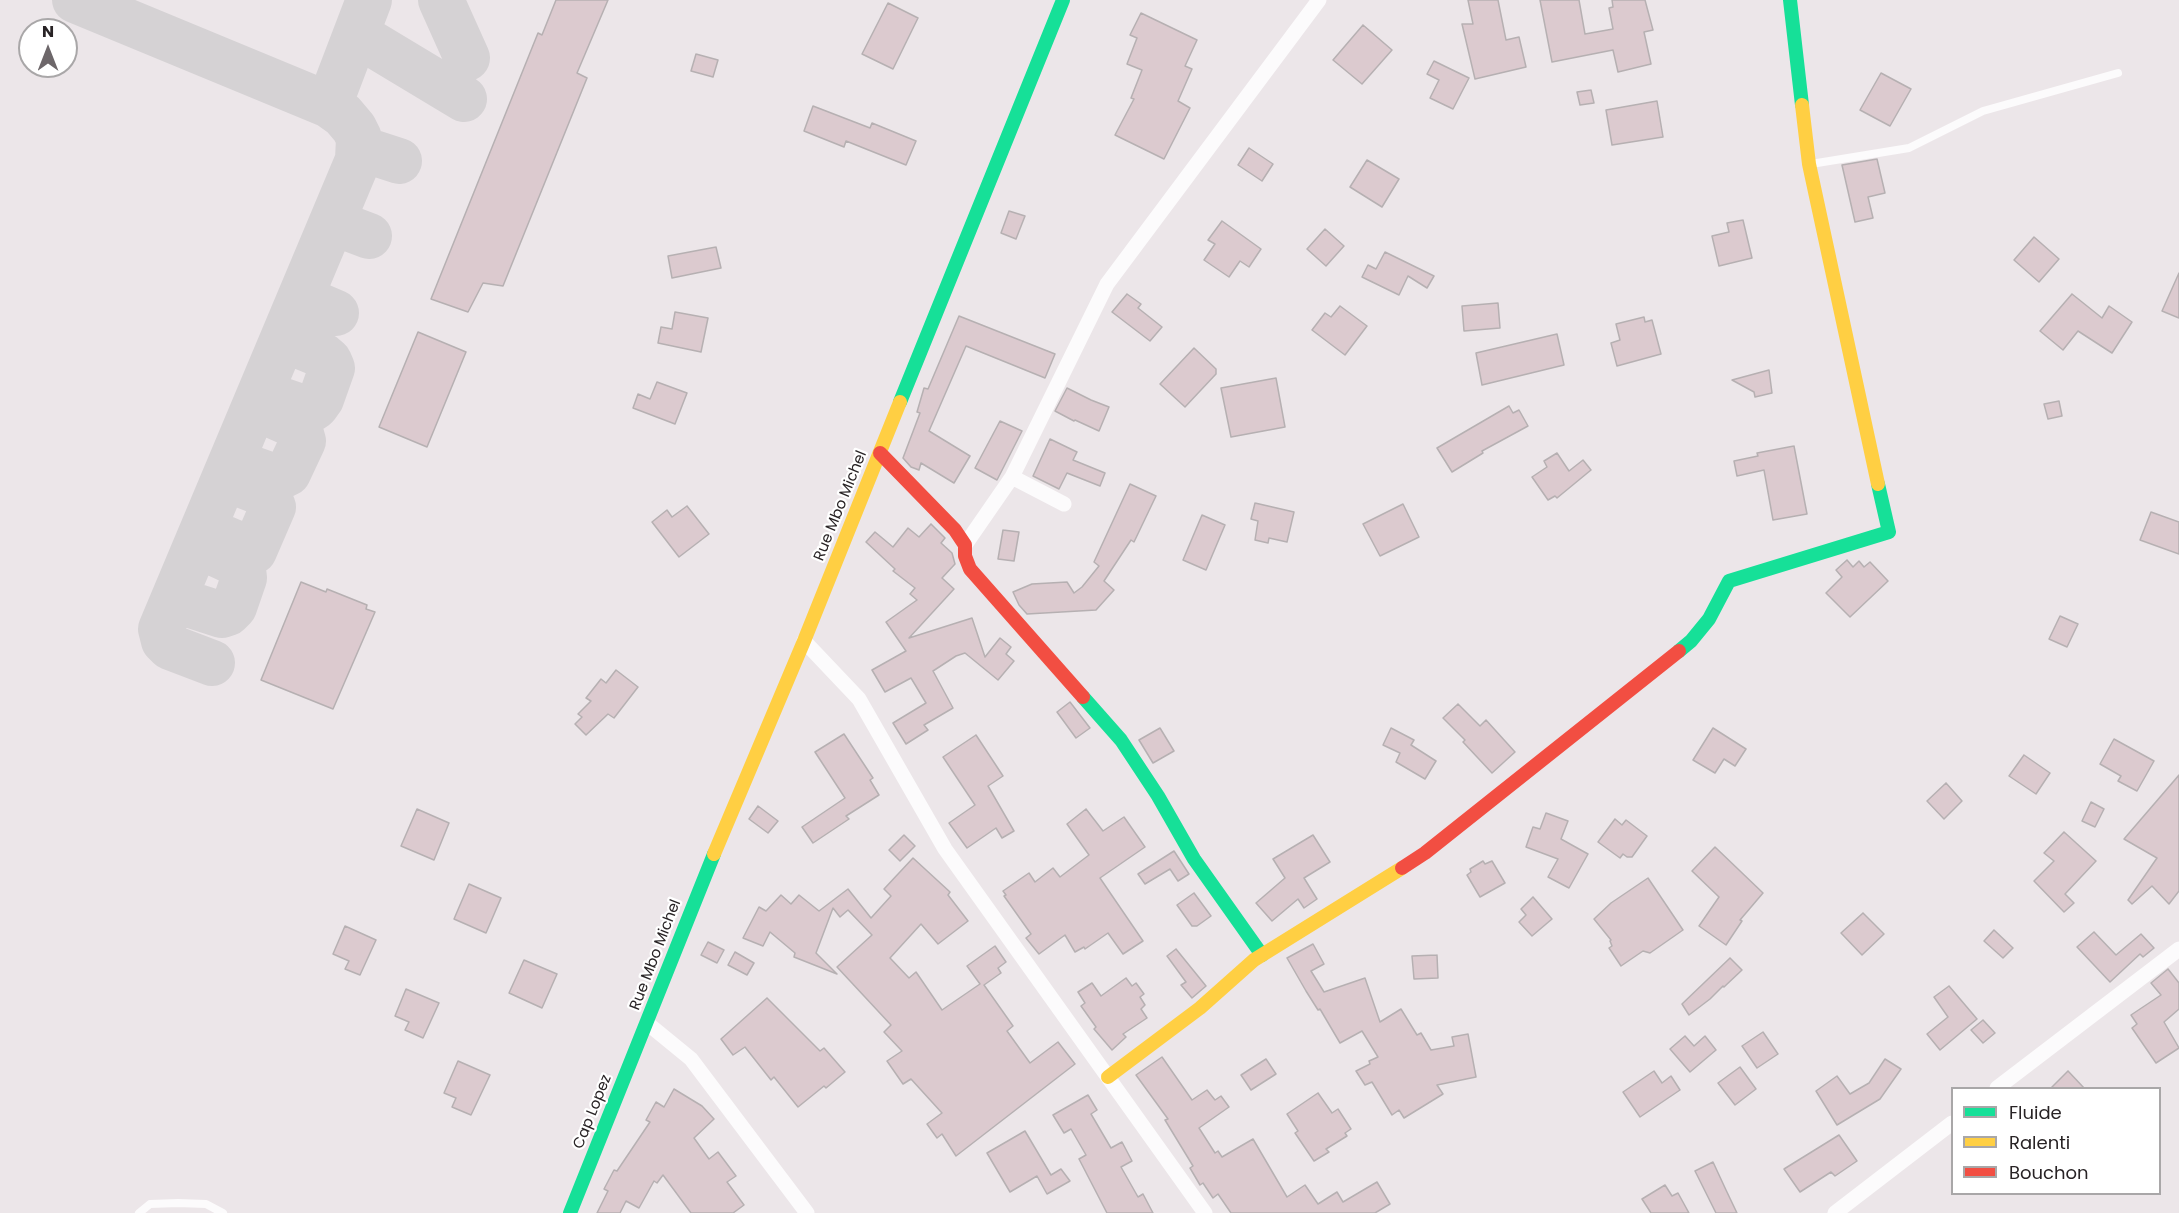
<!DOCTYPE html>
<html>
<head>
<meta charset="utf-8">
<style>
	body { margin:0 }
	#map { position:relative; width:2179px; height:1213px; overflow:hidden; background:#ece6e9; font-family:Poppins,sans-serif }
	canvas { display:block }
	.legend { position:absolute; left:1951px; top:1087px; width:210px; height:108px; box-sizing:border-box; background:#fff; border:2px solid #a9a7a8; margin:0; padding:8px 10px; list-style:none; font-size:18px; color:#282325 }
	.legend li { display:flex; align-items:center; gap:12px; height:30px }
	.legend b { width:30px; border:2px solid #a9a7a8 }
	.north { position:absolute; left:18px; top:18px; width:60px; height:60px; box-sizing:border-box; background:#fff; border:2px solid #a9a7a8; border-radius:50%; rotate:0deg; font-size:16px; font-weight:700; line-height:24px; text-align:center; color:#282325 }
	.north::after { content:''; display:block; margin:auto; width:21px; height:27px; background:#6d676a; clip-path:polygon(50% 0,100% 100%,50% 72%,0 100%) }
</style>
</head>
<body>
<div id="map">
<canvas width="2179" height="1213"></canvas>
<ul class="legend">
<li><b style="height:8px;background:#16e098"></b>Fluide</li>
<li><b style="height:8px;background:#ffcf43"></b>Ralenti</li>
<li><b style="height:8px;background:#f24e42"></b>Bouchon</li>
</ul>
<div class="north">N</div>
</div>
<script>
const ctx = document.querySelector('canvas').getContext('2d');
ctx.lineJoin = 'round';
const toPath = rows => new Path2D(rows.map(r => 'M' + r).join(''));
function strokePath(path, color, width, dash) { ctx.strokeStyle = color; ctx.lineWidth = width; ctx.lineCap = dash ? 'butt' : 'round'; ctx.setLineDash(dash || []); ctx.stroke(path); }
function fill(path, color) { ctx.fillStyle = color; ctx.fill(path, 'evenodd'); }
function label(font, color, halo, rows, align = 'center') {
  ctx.font = font + ' Poppins,sans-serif'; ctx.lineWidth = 4.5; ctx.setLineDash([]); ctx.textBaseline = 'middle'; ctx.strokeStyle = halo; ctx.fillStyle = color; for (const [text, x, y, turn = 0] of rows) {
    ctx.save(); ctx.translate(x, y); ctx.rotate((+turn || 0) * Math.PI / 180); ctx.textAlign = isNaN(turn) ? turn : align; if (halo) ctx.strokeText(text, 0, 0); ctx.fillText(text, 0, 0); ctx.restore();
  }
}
const taxiway = toPath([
	[75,0,329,105,343,115,354,128,359,138,358,160,161,629,164,641,170,647,212,663],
	[441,0,467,58],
	[356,34,464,99],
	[329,105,369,0],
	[359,148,399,161],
	[332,222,369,236],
	[301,298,336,313],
	[261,400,272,397,310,410,316,406,321,399,332,368,329,361,322,355,295,344,281,346],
	[230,470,244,466,275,477,282,476,288,473,303,441,299,427,265,412,252,415],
	[210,551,200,539,214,534,254,551,273,507,268,495,240,484,222,484],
	[171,607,188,604,222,615,228,613,234,607,244,578,243,569,240,565,210,551,198,552]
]);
const building = toPath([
	[556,0,608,0,577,73,587,78,503,286,483,283,468,312,431,299,538,33,542,35,556,0],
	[1468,0,1498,0,1506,40,1519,37,1526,67,1475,79,1462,24,1473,24,1468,0],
	[1540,0,1579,0,1585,34,1613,29,1609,8,1613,7,1612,0,1645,0,1653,30,1644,32,1651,64,1618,72,1613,50,1552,62,1540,0],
	[888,3,918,18,893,69,862,54,888,3],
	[1141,13,1197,40,1185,66,1192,69,1178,101,1190,108,1164,159,1115,135,1134,99,1131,98,1142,70,1127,64,1137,38,1130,35,1141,13],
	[1363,25,1392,50,1362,84,1333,60,1363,25],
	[696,54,718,60,713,77,691,71,696,54],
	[1434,61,1469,78,1453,109,1430,98,1439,80,1427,74,1434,61],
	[1881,73,1911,89,1890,126,1860,110,1881,73],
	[1591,90,1594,103,1580,105,1577,92,1591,90],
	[1657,101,1663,137,1612,145,1606,110,1657,101],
	[813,106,870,128,872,123,916,141,906,165,846,141,844,147,804,131,813,106],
	[1249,148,1273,164,1262,181,1238,165,1249,148],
	[1877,159,1885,193,1868,197,1873,218,1855,222,1842,165,1877,159],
	[1367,160,1399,179,1382,207,1350,187,1367,160],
	[1009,211,1025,216,1016,239,1001,233,1009,211],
	[1743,220,1752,258,1719,266,1712,236,1729,232,1727,223,1743,220],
	[1222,221,1261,249,1249,267,1240,261,1229,277,1204,260,1215,244,1208,240,1222,221],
	[1325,229,1344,246,1326,266,1307,249,1325,229],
	[2034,237,2059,259,2039,282,2014,260,2034,237],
	[716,247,721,268,672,278,668,256,716,247],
	[1385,252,1434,276,1427,288,1408,276,1399,295,1362,277,1368,265,1376,269,1385,252],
	[2179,273,2179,318,2162,311,2179,273],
	[1127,294,1141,304,1138,308,1162,327,1150,341,1112,312,1127,294],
	[2072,294,2102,318,2109,306,2132,322,2112,353,2078,331,2063,350,2040,331,2072,294],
	[1498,303,1500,328,1464,331,1462,306,1498,303],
	[1340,306,1367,326,1345,355,1312,330,1325,313,1331,317,1340,306],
	[675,312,708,318,701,352,658,343,661,327,672,329,675,312],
	[959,316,1055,354,1045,378,966,346,929,431,970,456,954,483,921,463,919,470,911,467,903,458,920,413,917,412,924,388,928,389,959,316],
	[1644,317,1645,322,1652,320,1661,354,1617,366,1611,343,1620,340,1616,324,1644,317],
	[418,332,466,352,427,447,379,427,418,332],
	[1557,334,1564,365,1482,385,1476,353,1557,334],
	[1194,348,1216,369,1216,374,1185,407,1160,384,1194,348],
	[1769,370,1772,393,1755,397,1754,392,1732,380,1769,370],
	[1276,378,1285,427,1231,437,1221,388,1276,378],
	[657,382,687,393,675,424,633,408,638,394,650,399,657,382],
	[1067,388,1091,400,1109,407,1099,431,1075,420,1074,421,1055,411,1067,388],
	[2059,401,2062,416,2048,419,2044,404,2059,401],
	[1509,406,1513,413,1519,410,1528,426,1482,451,1483,453,1452,472,1437,448,1509,406],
	[1000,421,1022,431,997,480,975,468,1000,421],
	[1050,439,1077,452,1073,460,1105,473,1100,486,1067,473,1059,489,1033,476,1050,439],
	[1794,446,1807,514,1773,520,1764,470,1737,476,1734,461,1758,456,1757,453,1794,446],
	[1557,453,1569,471,1583,460,1591,470,1557,498,1555,496,1548,500,1532,477,1547,467,1544,461,1557,453],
	[1130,484,1156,496,1134,542,1131,540,1104,581,1114,590,1096,610,1027,614,1019,605,1013,592,1032,584,1067,582,1074,593,1082,587,1099,566,1094,562,1130,484],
	[1255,503,1294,512,1287,542,1269,538,1268,543,1255,540,1258,521,1251,519,1255,503],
	[1403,504,1419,537,1380,556,1363,524,1403,504],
	[687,506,709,534,679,557,652,522,667,510,672,517,687,506],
	[2151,512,2179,522,2179,554,2140,540,2151,512],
	[1202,515,1225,525,1206,570,1183,560,1202,515],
	[931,524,945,538,941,543,952,553,955,564,942,578,954,589,909,638,972,618,985,657,1000,638,1011,647,1006,654,1014,661,998,680,965,653,956,656,933,671,953,708,924,725,928,730,906,744,893,723,926,703,911,678,885,692,872,670,906,651,886,622,917,600,910,594,915,588,893,571,895,569,866,542,875,532,893,547,908,528,919,537,931,524],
	[1003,530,1019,532,1014,561,998,559,1003,530],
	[1847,560,1853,567,1859,561,1864,567,1870,562,1888,581,1850,617,1826,593,1842,577,1836,570,1847,560],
	[301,582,326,592,327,589,367,605,366,609,375,612,333,709,261,680,301,582],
	[2060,616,2078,624,2067,647,2049,639,2060,616],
	[616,670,638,687,614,718,608,714,586,735,575,724,582,717,578,714,591,701,586,698,601,679,606,683,616,670],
	[1070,702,1090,728,1076,738,1057,712,1070,702],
	[1458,704,1480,726,1486,720,1515,752,1492,773,1463,742,1465,740,1443,718,1458,704],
	[1160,728,1174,751,1153,763,1139,740,1160,728],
	[1391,728,1414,740,1411,745,1436,761,1425,779,1396,762,1400,753,1383,745,1391,728],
	[1713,728,1746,749,1735,766,1724,759,1715,773,1693,760,1713,728],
	[844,734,873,778,870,780,879,795,846,816,849,819,813,843,802,827,845,798,815,752,844,734],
	[976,735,1003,776,988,786,1014,831,1002,838,996,828,967,848,949,823,975,805,943,757,976,735],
	[2114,739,2154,761,2137,791,2118,781,2121,776,2100,764,2114,739],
	[2024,755,2050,773,2036,794,2009,776,2024,755],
	[2179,775,2179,891,2169,904,2152,886,2132,904,2128,900,2157,858,2124,839,2179,775],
	[1946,783,1962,801,1944,819,1927,801,1946,783],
	[2091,802,2104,809,2095,827,2082,821,2091,802],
	[758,806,778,821,768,833,749,819,758,806],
	[417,809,449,823,434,860,401,846,417,809],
	[1086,809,1103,831,1124,817,1145,847,1100,878,1143,941,1123,954,1108,933,1085,949,1084,947,1075,952,1065,935,1039,954,1026,938,1031,934,1004,896,1006,895,1003,891,1029,873,1035,882,1053,868,1060,877,1089,855,1067,824,1086,809],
	[1546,813,1568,821,1561,839,1588,854,1569,888,1548,877,1558,859,1526,847,1533,827,1540,829,1546,813],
	[1615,819,1622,825,1626,820,1647,836,1632,857,1627,857,1623,854,1620,858,1598,842,1615,819],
	[2064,832,2096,861,2065,894,2074,903,2064,912,2034,881,2054,861,2044,853,2064,832],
	[904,835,915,846,900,861,889,850,904,835],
	[1313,835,1330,862,1304,878,1317,899,1304,908,1298,899,1272,921,1256,903,1285,878,1273,859,1313,835],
	[1715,847,1763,893,1740,920,1742,921,1726,945,1699,926,1719,897,1692,871,1715,847],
	[1174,851,1189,874,1178,881,1170,869,1145,884,1138,874,1174,851],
	[913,858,950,892,948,895,968,921,938,944,921,924,890,958,909,978,916,972,942,1010,980,984,967,966,995,946,1006,962,998,968,1001,973,984,985,1013,1026,1007,1031,1030,1063,1058,1042,1075,1064,956,1156,942,1134,937,1138,927,1124,942,1113,911,1079,903,1084,887,1061,902,1051,884,1032,891,1025,837,967,872,935,848,910,840,917,833,908,816,953,837,974,794,957,795,953,770,932,763,946,743,938,759,907,766,911,781,895,791,904,799,895,819,911,848,889,871,918,891,896,884,889,913,858],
	[1483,861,1485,864,1492,861,1505,883,1480,897,1467,875,1471,872,1470,869,1483,861],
	[1648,878,1683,930,1650,953,1643,951,1621,966,1609,948,1612,946,1610,941,1611,940,1594,919,1611,903,1648,878],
	[469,884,501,898,486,933,454,919,469,884],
	[1194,893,1211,916,1197,926,1192,926,1177,905,1194,893],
	[1533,897,1552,919,1532,936,1519,922,1526,915,1521,909,1533,897],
	[1863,913,1884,934,1862,955,1841,933,1863,913],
	[345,926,376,940,360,975,345,969,349,961,333,954,345,926],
	[1994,930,2013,948,2003,958,1984,941,1994,930],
	[2094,932,2116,955,2141,934,2154,948,2143,957,2140,954,2110,982,2077,947,2094,932],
	[708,942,724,950,717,963,701,955,708,942],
	[1313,944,1324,964,1311,971,1324,992,1365,978,1380,1022,1401,1009,1417,1035,1421,1033,1431,1050,1454,1046,1452,1037,1468,1034,1476,1077,1437,1085,1443,1094,1404,1118,1399,1110,1392,1115,1372,1082,1365,1085,1356,1071,1370,1064,1369,1061,1378,1057,1362,1031,1340,1043,1320,1009,1318,1010,1306,991,1287,958,1313,944],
	[1176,949,1206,986,1192,998,1181,985,1186,982,1167,956,1176,949],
	[735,952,754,963,747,975,728,965,735,952],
	[1437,955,1438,978,1414,979,1412,956,1437,955],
	[1730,958,1742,970,1724,987,1723,986,1710,999,1689,1015,1682,1004,1730,958],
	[524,960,557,974,542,1008,509,993,524,960],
	[2168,969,2179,983,2179,1009,2164,1022,2179,1048,2156,1063,2132,1028,2137,1024,2131,1015,2161,995,2151,983,2168,969],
	[1126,978,1132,986,1136,983,1144,994,1140,997,1145,1005,1141,1009,1147,1018,1123,1034,1126,1037,1112,1050,1094,1029,1096,1027,1081,1006,1085,1003,1078,992,1092,983,1101,996,1126,978],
	[1949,986,1977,1019,1940,1050,1927,1034,1948,1017,1934,997,1949,986],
	[406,989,439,1003,423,1038,405,1030,409,1022,395,1016,406,989],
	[767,998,820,1051,824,1048,845,1072,826,1088,824,1086,798,1107,774,1077,771,1080,745,1047,733,1055,721,1039,767,998],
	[1983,1020,1995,1033,1983,1043,1971,1030,1983,1020],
	[1763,1032,1778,1054,1757,1068,1742,1046,1763,1032],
	[1685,1036,1694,1046,1705,1036,1716,1050,1690,1072,1670,1049,1685,1036],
	[1162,1057,1192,1100,1207,1090,1215,1100,1221,1096,1229,1107,1199,1128,1215,1153,1218,1151,1222,1157,1253,1139,1287,1197,1305,1185,1318,1204,1337,1192,1343,1202,1377,1182,1390,1204,1375,1213,1231,1213,1218,1194,1213,1198,1203,1183,1200,1185,1190,1168,1193,1166,1165,1120,1168,1119,1136,1075,1162,1057],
	[1266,1059,1276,1074,1251,1090,1241,1075,1266,1059],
	[1885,1059,1901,1069,1880,1099,1837,1125,1816,1091,1837,1076,1850,1094,1869,1083,1885,1059],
	[458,1061,490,1075,471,1115,452,1107,456,1098,444,1093,458,1061],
	[1740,1067,1756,1089,1735,1105,1718,1083,1740,1067],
	[1654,1071,1662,1083,1671,1076,1680,1090,1640,1117,1623,1092,1654,1071],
	[2068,1071,2085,1089,2050,1089,2068,1071],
	[674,1089,702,1106,714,1119,694,1138,709,1159,718,1152,736,1176,727,1182,744,1205,733,1213,691,1213,663,1175,657,1183,654,1181,639,1208,626,1201,620,1213,597,1213,608,1191,604,1189,614,1170,617,1171,650,1122,646,1120,656,1102,664,1107,674,1089],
	[1318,1093,1332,1113,1338,1109,1351,1129,1345,1133,1347,1136,1326,1149,1329,1152,1314,1161,1295,1133,1298,1131,1287,1114,1318,1093],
	[1088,1095,1097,1110,1091,1114,1111,1148,1122,1142,1132,1161,1121,1167,1138,1197,1143,1194,1153,1213,1107,1213,1079,1159,1086,1155,1071,1129,1064,1133,1053,1115,1088,1095],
	[1025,1131,1051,1175,1061,1169,1070,1181,1047,1194,1037,1176,1010,1192,987,1153,1025,1131],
	[1839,1135,1857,1161,1835,1176,1831,1172,1800,1192,1784,1169,1839,1135],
	[1713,1162,1726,1190,1737,1213,1716,1213,1695,1171,1713,1162],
	[1665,1185,1672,1196,1678,1193,1689,1213,1651,1213,1642,1199,1665,1185]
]);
const lane = toPath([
	[1811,164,1909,148,1983,111,2118,73],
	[139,1213,150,1204,178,1203,206,1204,223,1213]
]);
const street = toPath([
	[1012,477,1107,284,1319,0],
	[965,545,1012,477,1064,504],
	[804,641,859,699,945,849,1205,1213],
	[647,1023,691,1059,807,1213],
	[1997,1088,2179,949],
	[1835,1213,1952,1123]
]);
const fast = toPath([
	[1790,0,1802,105],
	[900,402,1063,0],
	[1679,651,1691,641,1709,619,1729,581,1889,532,1878,484],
	[1083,697,1121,740,1158,796,1194,859,1262,955],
	[570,1213,714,854]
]);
const slow = toPath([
	[1802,105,1809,164,1878,484],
	[714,854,804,641,900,402],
	[1108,1077,1200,1008,1254,960,1402,868]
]);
const jam = toPath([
	[880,453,955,530,965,545,965,556,970,569,1083,697],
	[1402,868,1425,853,1679,651]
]);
const streetNames = [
	["Rue Mbo Michel",841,506,-68],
	["Rue Mbo Michel",656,955,-69],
	["Cap Lopez",593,1112,-68]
];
strokePath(taxiway, '#d5d2d4', 46);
fill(building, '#dccacf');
strokePath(building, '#b6b0b2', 1.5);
strokePath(lane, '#fcfbfc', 8);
strokePath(street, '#fcfbfc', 15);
strokePath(fast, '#16e098', 14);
strokePath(slow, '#ffcf43', 14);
strokePath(jam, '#f24e42', 14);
label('15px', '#282325', '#fff', streetNames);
</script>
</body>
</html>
